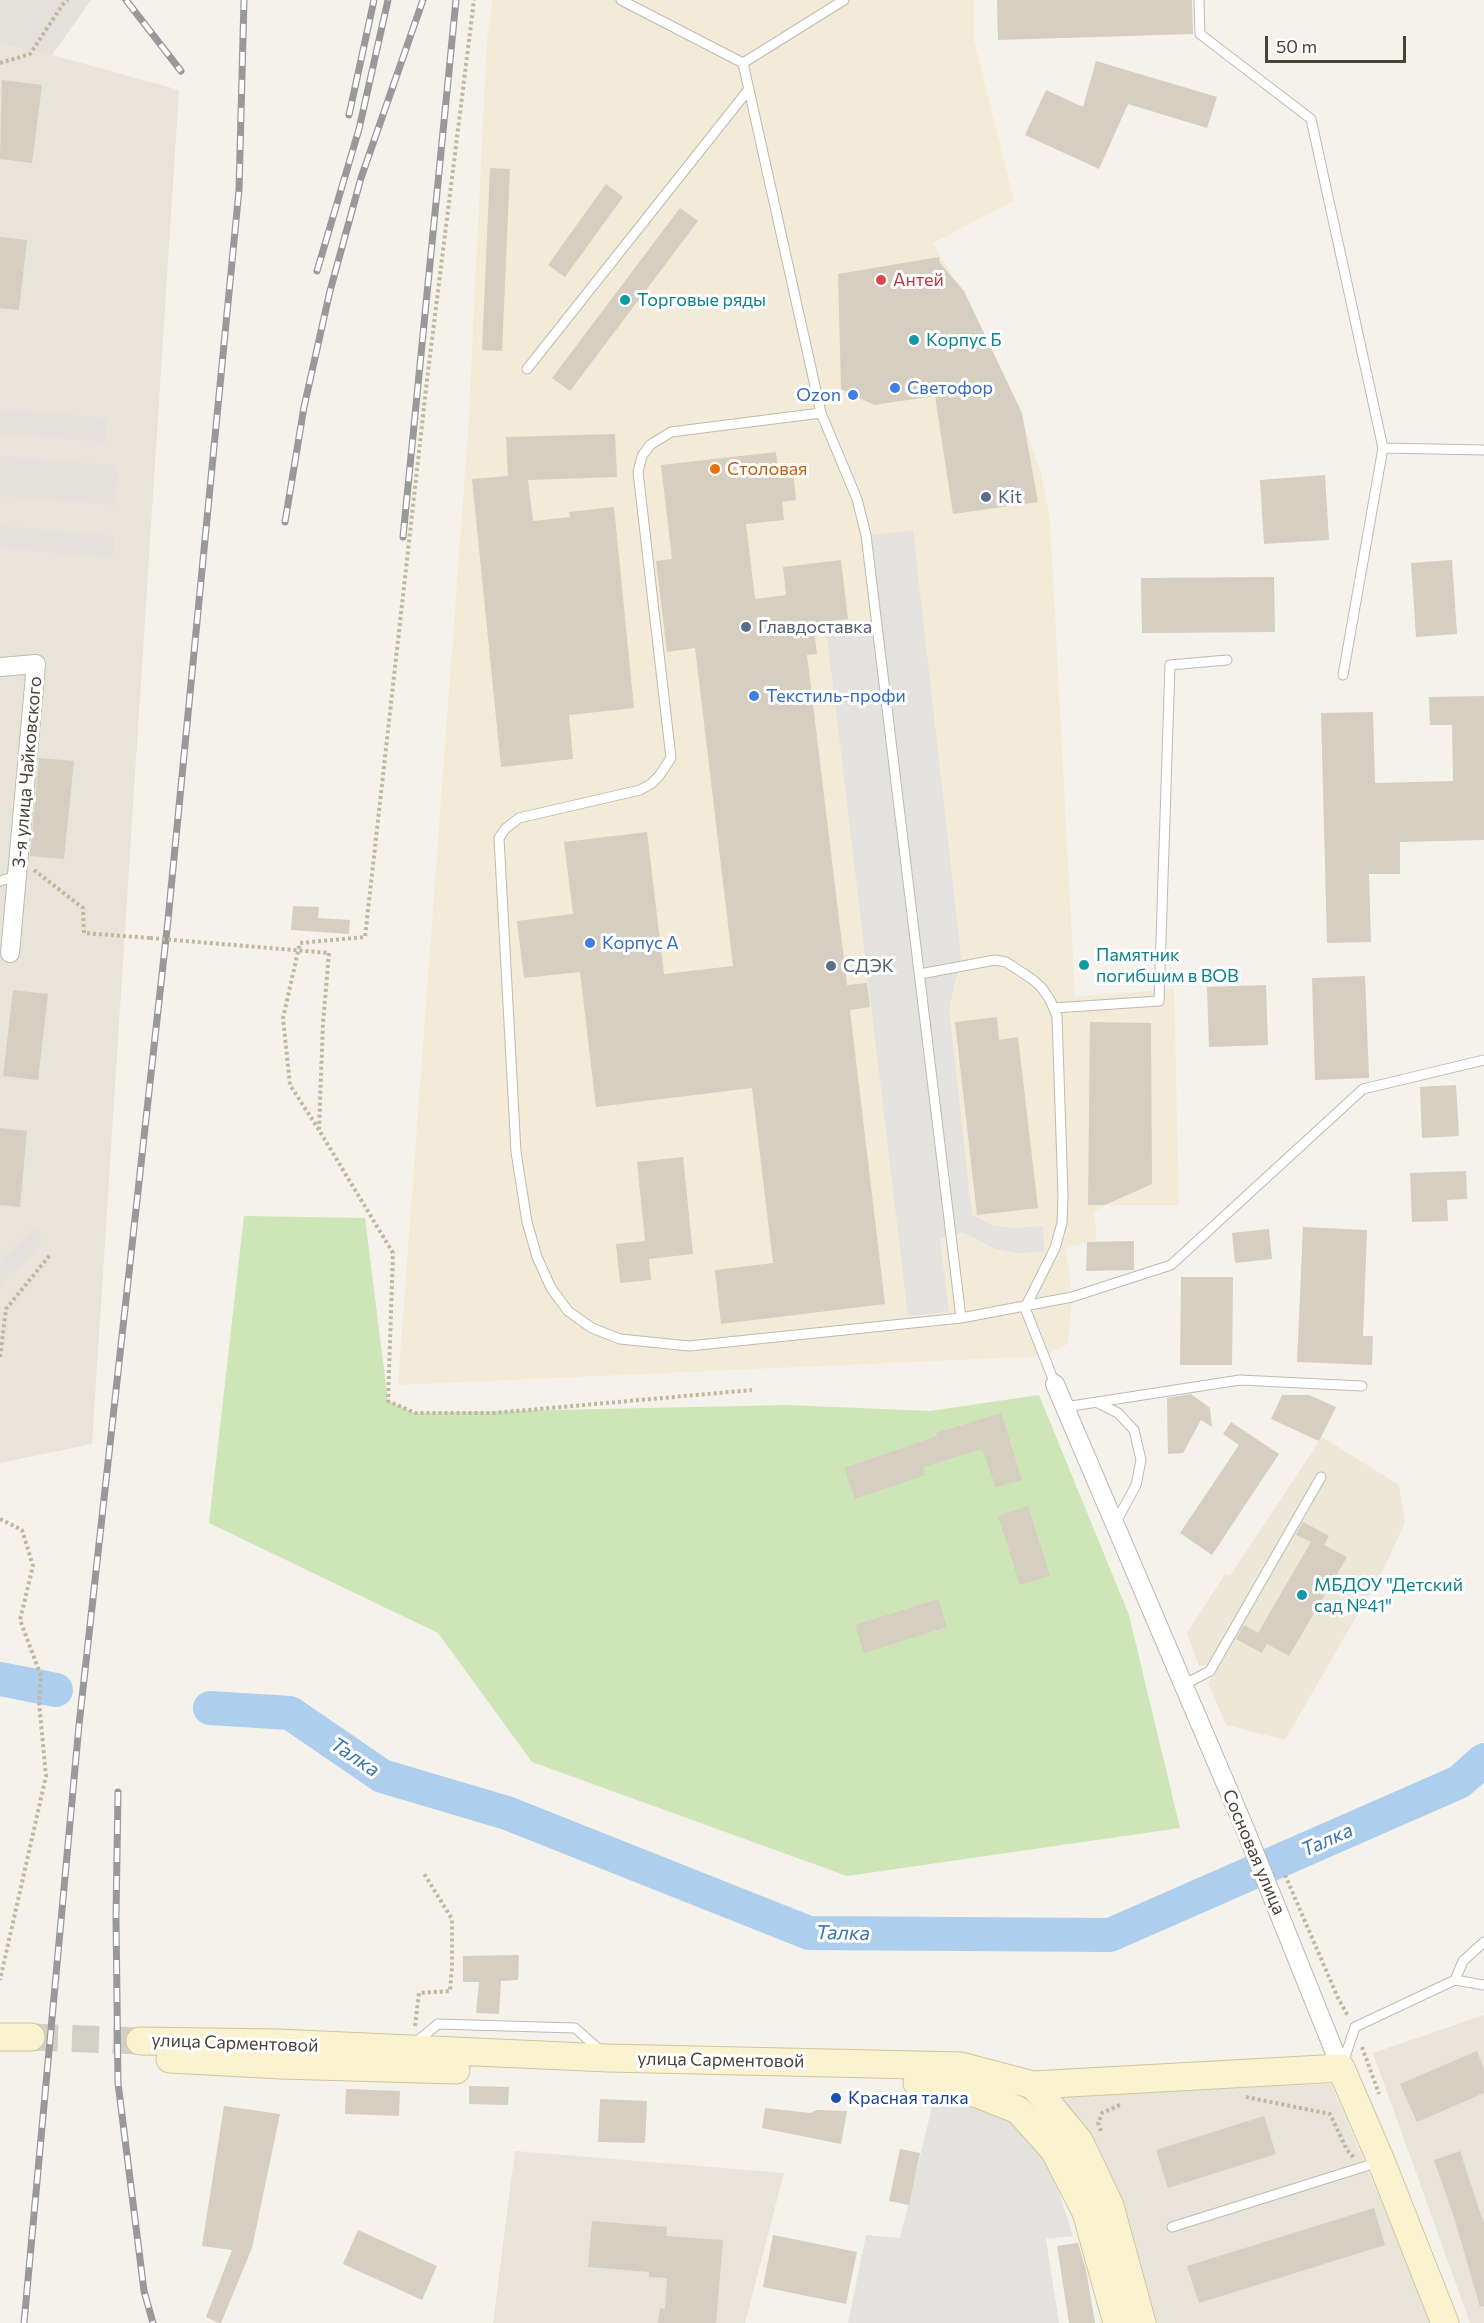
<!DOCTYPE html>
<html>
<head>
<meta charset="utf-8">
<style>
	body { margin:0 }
	#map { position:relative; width:1484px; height:2323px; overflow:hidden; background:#f4f2eb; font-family:Commissioner,sans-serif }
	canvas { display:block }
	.scale { position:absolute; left:1265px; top:36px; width:141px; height:27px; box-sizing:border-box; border:3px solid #484339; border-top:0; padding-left:8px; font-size:18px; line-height:21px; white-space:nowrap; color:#484339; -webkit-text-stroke:4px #fff; paint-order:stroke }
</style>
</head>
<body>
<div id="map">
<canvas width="1484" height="2323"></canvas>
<div class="scale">50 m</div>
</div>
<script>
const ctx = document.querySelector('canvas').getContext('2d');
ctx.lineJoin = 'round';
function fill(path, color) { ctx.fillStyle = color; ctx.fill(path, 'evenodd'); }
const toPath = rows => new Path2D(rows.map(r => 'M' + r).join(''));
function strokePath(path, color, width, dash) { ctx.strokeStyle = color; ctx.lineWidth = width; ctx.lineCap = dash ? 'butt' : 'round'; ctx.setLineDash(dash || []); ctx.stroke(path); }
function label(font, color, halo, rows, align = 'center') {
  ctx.font = font + ' Commissioner,sans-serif'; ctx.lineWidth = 6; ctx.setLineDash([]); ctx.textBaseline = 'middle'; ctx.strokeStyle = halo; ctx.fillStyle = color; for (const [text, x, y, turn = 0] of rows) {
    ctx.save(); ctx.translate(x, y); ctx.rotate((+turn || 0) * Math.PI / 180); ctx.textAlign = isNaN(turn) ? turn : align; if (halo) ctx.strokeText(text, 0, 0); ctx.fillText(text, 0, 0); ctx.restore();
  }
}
const residential = toPath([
	[0,44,52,55,179,90,92,1444,0,1463],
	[1484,2015,1484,2323,1470,2323,1373,2053],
	[1331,2084,1433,2323,1156,2323,1118,2197,1056,2095],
	[515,2151,784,2173,745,2323,493,2323]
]);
const commercial = toPath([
	[493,0,974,0,974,40,1014,201,933,243,964,296,1016,402,1041,473,1050,521,1075,997,1174,989,1179,1205,1105,1205,1094,1213,1097,1242,1087,1242,1066,1248,1072,1297,1068,1344,1043,1356,398,1385,468,433,487,38]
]);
const industrial = toPath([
	[0,0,91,0,52,55,0,44],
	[0,409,107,418,105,442,0,433],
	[0,456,118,466,115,505,0,496],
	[0,526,115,536,113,558,0,548],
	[36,1227,42,1241,25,1261,3,1280,0,1287,0,1261]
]);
const education = toPath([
	[1322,1437,1399,1485,1405,1523,1382,1572,1285,1740,1226,1725,1208,1683,1212,1676,1208,1666,1199,1666,1187,1633,1225,1574,1230,1576]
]);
const green = toPath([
	[244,1216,365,1218,388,1401,415,1413,787,1405,930,1411,1039,1395,1129,1615,1180,1828,847,1876,532,1762,438,1633,209,1523]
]);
const parking = toPath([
	[913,530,961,956,949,1009,972,1215,994,1226,1016,1228,1043,1226,1044,1252,1016,1253,993,1248,963,1232,940,1239,949,1312,908,1316,826,627,881,619,871,535],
	[934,2099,980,2105,1006,2118,1027,2136,1053,2174,1073,2236,1046,2239,1059,2323,848,2323,866,2235,900,2238]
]);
const river = toPath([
	[0,1679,56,1690],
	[210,1708,290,1713,382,1776,507,1813,809,1933,1110,1935,1459,1782,1484,1760]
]);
const building = toPath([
	[997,0,1192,0,1193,34,998,40],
	[1096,61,1217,97,1207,128,1128,104,1099,169,1025,135,1046,90,1083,107],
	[2,80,42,85,32,163,0,159],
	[490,168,510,169,502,351,482,350],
	[606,184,623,197,565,277,548,265],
	[680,208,698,221,570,391,552,378],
	[0,237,27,240,19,310,0,308],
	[939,257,940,263,964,291,1022,413,1038,502,953,514,935,396,874,405,841,389,838,274],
	[615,434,617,477,528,480,533,521,570,517,569,512,614,507,634,708,569,715,573,759,501,767,472,479,508,476,506,437],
	[776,452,778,471,793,469,796,500,782,502,784,520,746,524,755,599,786,595,783,567,841,560,848,619,813,623,817,654,807,655,847,985,867,983,870,1007,850,1010,885,1304,721,1324,715,1270,773,1263,752,1088,596,1107,580,972,524,978,517,921,573,914,564,842,647,832,664,974,733,966,695,648,667,652,656,561,672,559,661,465],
	[1325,475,1329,540,1264,544,1260,480],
	[1452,560,1457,634,1416,637,1411,563],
	[1274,577,1275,632,1142,633,1141,578],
	[1484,696,1484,840,1400,842,1400,874,1369,874,1371,942,1327,943,1321,713,1373,712,1375,783,1453,781,1452,725,1430,725,1429,697],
	[39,758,74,761,64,859,30,856],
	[293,906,319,907,318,918,350,920,349,934,291,930],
	[1365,976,1369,1078,1315,1080,1312,978],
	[1266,985,1268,1045,1209,1047,1207,987],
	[13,990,48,994,38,1080,3,1076],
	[997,1017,999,1040,1018,1037,1038,1208,977,1215,955,1022],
	[1090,1022,1151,1023,1152,1184,1105,1205,1088,1205],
	[1456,1085,1459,1136,1422,1138,1420,1087],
	[0,1128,27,1131,20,1207,0,1205],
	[683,1157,693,1254,649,1259,651,1280,620,1283,616,1244,645,1241,637,1162],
	[1466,1171,1467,1199,1447,1200,1448,1221,1412,1222,1410,1173],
	[1303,1227,1367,1230,1363,1336,1373,1336,1372,1365,1297,1362],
	[1269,1229,1272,1259,1235,1263,1232,1233],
	[1134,1241,1134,1270,1086,1271,1087,1242],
	[1181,1277,1233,1277,1232,1365,1180,1365],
	[1191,1394,1210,1408,1212,1427,1201,1420,1183,1453,1168,1454,1167,1398],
	[1282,1395,1309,1395,1336,1407,1319,1441,1271,1419],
	[1001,1413,1022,1480,996,1487,982,1449,923,1467,925,1475,855,1499,844,1468,937,1436,936,1433],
	[1231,1422,1279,1454,1212,1555,1180,1533,1239,1445,1223,1434],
	[1028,1506,1050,1576,1020,1585,998,1516],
	[1303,1522,1329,1536,1324,1545,1347,1557,1289,1656,1267,1644,1262,1653,1236,1639,1244,1625,1258,1633,1311,1542,1296,1535],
	[938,1599,947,1627,864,1653,855,1625],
	[519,1955,518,1980,501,1981,499,2014,476,2013,479,1982,463,1982,463,1956],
	[1477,2051,1484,2069,1484,2093,1417,2122,1400,2084],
	[469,2086,509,2087,508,2105,469,2104],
	[346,2089,400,2091,399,2116,345,2114],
	[600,2099,647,2101,645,2143,598,2142],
	[224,2106,280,2114,252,2248,221,2323,219,2323,206,2317,232,2250,202,2246],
	[765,2108,810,2113,817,2110,847,2111,841,2144,762,2128],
	[1264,2116,1276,2154,1168,2188,1156,2150],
	[900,2149,920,2153,909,2205,889,2201],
	[1460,2151,1484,2224,1484,2306,1480,2307,1454,2217,1434,2160],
	[1374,2208,1385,2245,1199,2303,1187,2266],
	[592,2221,667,2227,666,2236,723,2240,716,2323,658,2323,660,2308,665,2309,667,2278,649,2277,649,2272,588,2267],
	[358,2230,437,2266,422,2300,343,2264],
	[773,2235,857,2252,846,2304,763,2287],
	[1078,2243,1086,2270,1095,2323,1069,2323,1057,2246]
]);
const secondaryTunnel = toPath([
	[31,2037,140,2041]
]);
const path = toPath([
	[0,63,30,54,63,4,68,0],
	[34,870,83,908,84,933,150,938],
	[329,953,323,1023,319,1130,393,1253,388,1401,415,1413,494,1413,752,1390],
	[319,1130,290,1085,283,1018,300,943,365,937,427,380,474,0],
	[0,1357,6,1309,50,1255],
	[0,1519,22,1530,33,1566,20,1620,41,1676,39,1702,46,1776,0,1980],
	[1285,1875,1338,1998,1348,2016],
	[415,2026,419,1993,450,1991,452,1967,452,1919,423,1872],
	[1362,2047,1379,2094],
	[1246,2097,1330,2114,1347,2150,1354,2158],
	[1101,2131,1098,2123,1102,2113,1122,2104]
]);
const lane = toPath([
	[621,0,743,63,821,413,857,499,866,535,961,1318],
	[1199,0,1200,34,1311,119,1383,448,1343,675],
	[743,63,844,0],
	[527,369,749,89],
	[821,413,671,432,650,445,642,456,638,472,671,758,659,776,651,784,640,790,519,818,505,829,499,838,516,1152,527,1222,537,1257,551,1288,568,1311,592,1328,620,1339,689,1346,961,1318,1072,1297,1171,1265,1363,1089,1484,1060],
	[1383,448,1484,450],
	[0,881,17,876],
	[920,974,995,960,1006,962,1032,979,1042,988,1050,1000,1057,1016,1063,1195,1062,1223,1055,1248,1025,1308,1055,1384],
	[1054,1008,1159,1001,1170,665,1227,660],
	[1098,1403,1118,1413,1134,1430,1141,1460,1136,1485,1115,1524],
	[1065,1407,1240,1380,1362,1386],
	[1183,1685,1210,1671,1321,1477],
	[1455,1980,1463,1961,1484,1942],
	[416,2042,438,2024,575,2028,602,2052],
	[1342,2066,1355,2027,1455,1980,1484,1985],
	[1172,2227,1379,2162]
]);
const street = toPath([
	[0,667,36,664,10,953],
	[1055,1384,1245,1829,1341,2068]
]);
const secondary = toPath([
	[0,2037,31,2037],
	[140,2041,278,2043,608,2058,961,2066,1033,2085,1341,2068,1381,2161,1445,2323],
	[170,2059,281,2065,456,2070],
	[917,2083,952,2084,1018,2110,1054,2150,1086,2212,1117,2323],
	[1033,2085,1079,2141,1095,2174,1110,2206,1142,2323]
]);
const rail = toPath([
	[126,0,181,71],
	[349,115,374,0],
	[317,271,359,129,388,0],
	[285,522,304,407,330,291,361,178,423,0],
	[403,537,456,0],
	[118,1792,116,1917,118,2083,144,2291,153,2323],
	[24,2323,79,1725,168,920,239,190,244,0]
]);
const pathBridge = toPath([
	[150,938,329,953]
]);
const markers = [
	[881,280,6,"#e0444e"],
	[625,300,6,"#0f9aa8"],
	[914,340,6,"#0f9aa8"],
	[895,388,6,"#3f7fe0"],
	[853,395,6,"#3f7fe0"],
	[715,469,6,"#e8710a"],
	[986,497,6,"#5c6f8a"],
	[746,627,6,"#5c6f8a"],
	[754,696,6,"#3f7fe0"],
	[590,943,6,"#3f7fe0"],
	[1084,965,6,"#0f9aa8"],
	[831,966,6,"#5c6f8a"],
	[1302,1595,6,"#0f9aa8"],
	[836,2098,6,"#1a4fb4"]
];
const healthNames = [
	["Антей",893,280]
];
const cultureNames = [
	["Торговые ряды",637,300],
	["Корпус Б",926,340],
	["Памятник",1096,955],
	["погибшим в ВОВ",1096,976],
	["МБДОУ \"Детский",1314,1585],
	["сад №41\"",1314,1606]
];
const shopNames = [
	["Светофор",907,388],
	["Ozon",841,395,"right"],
	["Текстиль-профи",766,696],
	["Корпус А",602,943]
];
const foodNames = [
	["Столовая",727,469]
];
const serviceNames = [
	["Kit",998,497],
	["Главдоставка",758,627],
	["СДЭК",843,966]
];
const streetNames = [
	["3-я улица Чайковского",27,772,-85],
	["Сосновая улица",1254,1852,67],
	["улица Сарментовой",235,2043,2],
	["улица Сарментовой",721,2060,1]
];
const transitNames = [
	["Красная талка",848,2098]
];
const waterNames = [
	["Талка",355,1757,34],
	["Талка",1327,1840,-24],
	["Талка",843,1933,1]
];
fill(residential, '#e8e4da');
fill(commercial, '#f4ead8');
fill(industrial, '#e4e1dc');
fill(education, '#ece7d6');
fill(green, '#cee5b7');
fill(parking, '#e3e2df');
strokePath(river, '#adceec', 34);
fill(building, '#d5cec1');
strokePath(secondaryTunnel, '#d2cfc7', 27, [27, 14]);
strokePath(lane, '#bfbaae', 11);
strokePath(street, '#bfbaae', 20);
strokePath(secondary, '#d0c69e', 29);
strokePath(path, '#c0b7a0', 4, [3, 3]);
strokePath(lane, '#fff', 9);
strokePath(street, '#fff', 18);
strokePath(secondary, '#fbf3cf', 27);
strokePath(rail, '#999', 7);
strokePath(rail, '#fff', 4.5, [14]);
strokePath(pathBridge, '#c0b7a0', 4, [3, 3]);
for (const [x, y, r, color] of markers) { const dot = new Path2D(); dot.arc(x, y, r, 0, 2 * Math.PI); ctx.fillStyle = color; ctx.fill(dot); strokePath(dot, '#fff', 2); }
label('18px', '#be3a42', '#fff', healthNames, 'left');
label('18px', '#0d838f', '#fff', cultureNames, 'left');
label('18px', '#366cbe', '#fff', shopNames, 'left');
label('18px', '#c56008', '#fff', foodNames, 'left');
label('18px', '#4e5e75', '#fff', serviceNames, 'left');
label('18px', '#484339', '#fff', streetNames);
label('18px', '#164399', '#fff', transitNames, 'left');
label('italic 20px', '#3a76ad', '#fff', waterNames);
</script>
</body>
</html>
